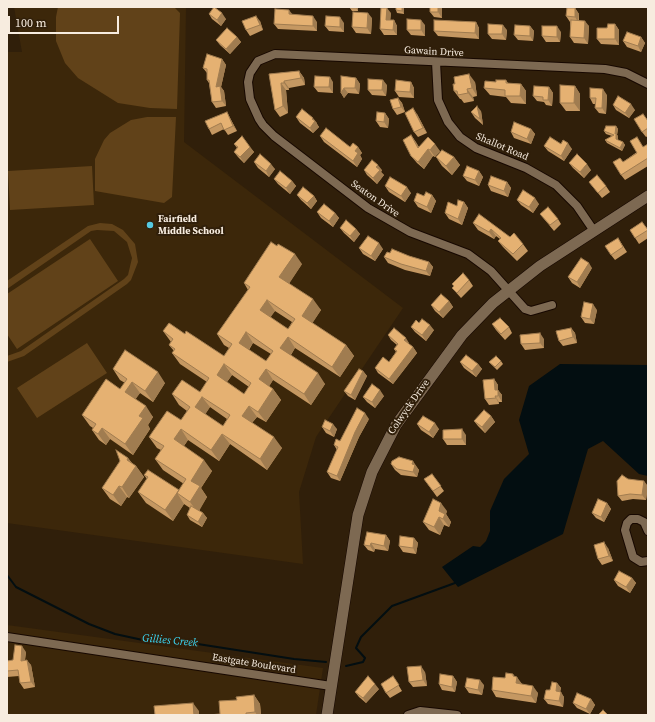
<!DOCTYPE html>
<html>
<head>
<meta charset="utf-8">
<style>
	body { margin:0 }
	#map { position:relative; width:655px; height:722px; overflow:hidden; background:#301f0a; font-family:"Source Serif 4",serif }
	canvas { display:block }
	.frame { position:absolute; inset:0; border:8px solid #f7ecdf; pointer-events:none }
	.scale { position:absolute; left:8px; top:16px; width:111px; height:18px; box-sizing:border-box; border:2px solid #f7ecdf; border-top:0; padding-left:5px; font-size:12px; line-height:14px; white-space:nowrap; color:#f7ecdf; -webkit-text-stroke:3px #301f0a; paint-order:stroke }
</style>
</head>
<body>
<div id="map">
<canvas width="655" height="722"></canvas>
<div class="frame"></div>
<div class="scale">100 m</div>
</div>
<script>
const ctx = document.querySelector('canvas').getContext('2d');
ctx.lineJoin = 'round';
function fill(path, color) { ctx.fillStyle = color; ctx.fill(path, 'evenodd'); }
const toPath = rows => new Path2D(rows.map(r => 'M' + r).join(''));
function strokePath(path, color, width, dash) { ctx.strokeStyle = color; ctx.lineWidth = width; ctx.lineCap = dash ? 'butt' : 'round'; ctx.setLineDash(dash || []); ctx.stroke(path); }
function label(font, color, halo, rows, align = 'center') {
  ctx.font = font + ' "Source Serif 4",serif'; ctx.lineWidth = 4; ctx.setLineDash([]); ctx.textBaseline = 'middle'; ctx.strokeStyle = halo; ctx.fillStyle = color; for (const [text, x, y, turn = 0] of rows) {
    ctx.save(); ctx.translate(x, y); ctx.rotate((+turn || 0) * Math.PI / 180); ctx.textAlign = isNaN(turn) ? turn : align; if (halo) ctx.strokeText(text, 0, 0); ctx.fillText(text, 0, 0); ctx.restore();
  }
}
const built = toPath([
	[14,7,186,7,184,142,403,308,316,437,299,492,303,564,7,523,7,52,22,52],
	[7,625,323,668,316,715,7,715]
]);
const green = toPath([
	[58,7,174,7,180,13,177,109,150,108,118,103,78,78,65,63,56,41,56,17],
	[147,117,176,117,172,197,164,203,95,191,95,159,104,140,110,133,131,120],
	[92,166,94,205,10,210,8,171],
	[100,223,112,224,123,230,135,244,138,262,131,280,127,284,24,356,7,362,7,356,21,351,124,279,128,275,132,258,127,242,114,231,97,230,91,231,7,289,7,281,88,226],
	[90,239,118,281,17,349,7,334,7,294],
	[87,343,107,373,37,418,17,388]
]);
const water = toPath([
	[560,364,648,365,648,476,639,474,603,441,588,449,563,534,458,587,442,567,473,546,480,547,486,541,490,531,490,511,504,479,529,454,519,420,529,386]
]);
const stream = toPath([
	[7,575,16,587,89,624,115,634,152,642,185,642,294,659,326,662],
	[346,666,363,662,365,658,356,648,361,637,392,606,455,583]
]);
const street = toPath([
	[436,62,438,100,448,122,460,137,476,148,526,168,556,185,577,206,594,231],
	[552,305,531,311,525,309,491,271,468,254,410,232,368,208,274,136,263,125,259,119,250,99,248,82,250,73,258,61,275,54,605,69,626,73,648,84],
	[648,531,644,522,638,519,631,519,627,523,625,530,633,557,641,562,648,561],
	[7,637,331,686],
	[408,715,420,711,457,715]
]);
const secondary = toPath([
	[327,715,358,515,372,472,396,425,462,335,493,303,540,266,648,196]
]);
const wall = toPath([
	[350,7,358,7,358,11,352,11,350,8],
	[404,7,404,14,397,13,396,10],
	[442,8,442,18,434,17,430,12],
	[575,8,579,14,579,21,589,26,588,44,574,43,570,37,570,22,566,16],
	[391,13,390,20,394,20,397,26,397,35,384,35,380,29],
	[209,14,226,19,221,26,212,19],
	[372,18,371,34,356,33,352,27],
	[260,21,263,30,250,36,246,30],
	[317,22,317,31,278,29,274,24],
	[476,22,479,28,479,39,438,36,434,31],
	[344,23,344,32,329,31,325,26],
	[615,24,619,30,619,45,601,44,597,39,607,28],
	[425,25,425,36,411,35,407,30],
	[530,26,534,31,533,41,518,40,514,35],
	[507,30,506,40,492,39,488,34],
	[561,32,560,42,546,42,542,36],
	[237,37,241,42,230,54,220,45,216,40],
	[641,37,645,43,641,52,627,47,623,41],
	[222,59,226,65,221,87,224,91,226,106,216,108,212,102,209,83,207,80,207,73,203,68],
	[299,71,304,78,305,85,289,88,289,90,286,90,288,113,280,117,275,110,269,74],
	[341,76,356,78,360,84,359,94,348,93,344,98,341,93],
	[506,80,508,83,521,84,526,91,526,104,511,103,506,97,490,95,484,88,496,82],
	[333,82,333,93,318,92,314,87],
	[411,82,414,88,414,98,399,97,395,91],
	[475,82,477,96,473,97,474,101,464,103,461,99,460,99,454,91],
	[387,85,386,96,372,95,368,90],
	[575,86,580,94,580,111,566,111,560,103],
	[549,87,553,93,552,106,546,105,544,102,537,101,533,96],
	[607,95,606,114,599,113,595,108,595,104,593,104,590,98],
	[398,98,402,103,405,112,397,115,393,109],
	[613,105,635,110,629,118,616,110],
	[481,111,483,125,475,118,471,112],
	[227,112,230,118,237,131,228,135,224,129,212,135,209,129],
	[385,113,389,119,388,128,380,127,376,121],
	[417,114,427,133,418,137,414,132],
	[296,117,317,123,317,124,319,127,313,133,300,123],
	[648,121,648,136,646,137,642,132],
	[616,126,618,129,617,135,618,136,618,140,623,142,625,145,622,151,607,143,605,140,612,136,606,134,604,131],
	[531,129,535,134,531,144,514,138,511,132],
	[411,135,419,147,440,151,435,157,433,156,424,169,417,163,411,156],
	[320,136,350,147,358,147,362,153,360,155,362,159,357,167,324,142],
	[234,144,250,147,254,152,244,163,238,157,234,152,237,148],
	[561,144,572,149,564,161,548,151,544,146],
	[648,144,648,166,625,180,621,175,623,162],
	[436,157,454,157,460,165,452,175,442,166],
	[254,162,275,169,269,177,258,168],
	[569,163,591,170,584,178,573,168],
	[364,170,382,170,381,172,384,175,377,184,367,175],
	[479,171,483,177,479,186,467,181,463,176],
	[274,179,292,181,296,186,290,194,278,184],
	[507,182,511,188,508,197,491,191,488,185],
	[589,182,606,186,610,192,602,198],
	[385,186,411,193,405,202,389,192],
	[297,195,314,196,317,201,311,209,301,200],
	[432,195,436,201,431,213,418,207,414,201],
	[517,200,539,204,533,213,521,205],
	[464,202,468,208,462,225,449,219,445,213],
	[317,212,335,213,339,218,333,227,321,218],
	[540,214,558,219,561,224,554,231],
	[642,222,648,230,648,238,639,244,630,230],
	[473,223,510,237,523,244,528,251,517,261,503,247,498,241,500,239,496,236,494,239,478,230],
	[340,228,356,229,360,234,354,242,344,233],
	[618,238,627,252,615,260,611,255],
	[359,248,383,249,375,261,363,254],
	[390,253,409,256,429,262,433,267,430,276,405,270,388,263,384,257],
	[302,264,289,283,321,310,312,323,346,345,354,356,340,377,295,348,291,355,325,384,311,405,273,380,269,386,273,389,281,400,266,422,257,417,252,423,282,448,267,470,230,444,219,461,188,440,184,446,212,471,201,488,207,497,199,510,203,513,207,518,202,527,190,520,187,515,190,508,184,504,173,521,146,503,138,492,147,479,144,475,179,491,184,484,163,470,155,459,161,450,157,448,149,437,181,420,187,411,179,405,172,394,200,392,207,382,180,364,172,353,174,351,169,345,171,342,163,331,185,334,224,356,229,348,224,345,217,334,248,290,244,283],
	[275,311,292,322,288,329,270,317],
	[253,343,271,354,266,361,249,350],
	[232,375,249,387,244,394,227,382],
	[210,407,227,419,223,426,205,414],
	[592,268,580,288,572,283,568,277],
	[469,280,473,286,461,298,452,288,454,287,452,284],
	[449,301,453,307,443,318,435,311,431,305],
	[597,310,594,324,585,323,581,317],
	[492,324,509,327,512,333,505,340,496,330],
	[411,327,434,330,426,341,415,332],
	[571,328,575,333,577,343,563,346,559,341],
	[388,335,409,343,409,344,413,347,417,353,393,384,378,373,375,368,389,362,396,352,394,349,397,345,391,340],
	[544,339,544,348,525,350,521,344],
	[501,361,503,364,497,370,489,362],
	[460,362,478,364,482,369,476,377,464,368],
	[113,369,165,383,153,402,140,393,135,399,153,417,148,425,150,429,133,455,110,439,106,445,99,440,92,430,93,428,90,426,82,415,120,389,125,383,120,380],
	[363,371,367,376,355,400,348,396,344,391],
	[494,379,498,385,498,390,502,395,502,402,499,402,499,404,489,405,485,399],
	[384,396,375,408,367,402,363,397],
	[491,416,495,422,485,433,478,426,474,421],
	[369,419,359,437,340,481,331,478,327,472,337,450,334,445,340,441],
	[417,424,439,429,433,438,421,430],
	[322,427,337,429,334,437,326,433],
	[466,435,466,445,447,445,443,439],
	[128,458,132,463,136,466,144,477,129,498,127,497,121,506,110,499,102,488],
	[391,464,415,465,419,470,417,477,401,475,395,470],
	[432,474,444,491,437,497,424,479],
	[628,479,648,486,646,500,633,499,622,501,618,496],
	[607,503,611,509,604,522,596,518,592,513],
	[447,511,446,514,451,522,449,527,444,525,440,535,429,530,423,522],
	[386,535,390,541,388,551,375,549,374,552,368,550,364,545],
	[414,538,418,543,416,554,403,552,399,546],
	[608,548,613,561,602,565,598,559],
	[632,578,636,583,630,593,618,586,614,580],
	[26,652,25,660,31,665,35,687,24,689,20,683,19,676,7,677,7,661,13,660],
	[425,672,427,686,413,687,409,682],
	[393,676,402,691,390,698,386,693],
	[453,676,457,682,455,692,442,690,439,684],
	[515,676,522,684,538,693,536,703,496,697,492,690,505,678],
	[557,683,561,688,560,692,564,697,563,707,548,704,544,699,550,690],
	[484,685,482,695,469,693,465,687],
	[379,689,366,703,359,697,355,692],
	[254,695,260,704,261,715,208,715,220,714,237,700],
	[591,699,595,705,590,714,577,708,573,703]
]);
const shadedWall = toPath([
	[356,7,358,7,358,11,356,8],
	[402,7,404,7,404,14,402,11],
	[438,7,441,7,442,8,442,18,438,12],
	[387,8,391,13,390,25,386,20],
	[575,8,579,14,578,22,575,17],
	[289,10,293,15,289,14],
	[222,13,226,19,221,26,217,20],
	[368,13,372,18,371,34,367,28],
	[256,16,260,21,263,30,260,25],
	[313,16,317,22,317,31,313,26],
	[340,17,344,23,344,32,340,27],
	[394,20,397,26,397,35,393,30],
	[421,20,425,25,425,36,421,30],
	[585,21,589,26,588,44,584,38],
	[476,22,479,28,479,39,475,33],
	[615,24,619,30,619,45,615,39],
	[503,25,507,30,506,40,502,34],
	[530,26,534,31,533,41,530,36],
	[557,26,561,32,560,42,557,37],
	[237,37,241,42,230,54,226,49],
	[641,37,645,43,641,52,638,46],
	[222,59,226,65,221,87,224,91,226,106,222,101,216,87],
	[299,71,304,78,305,85,301,78],
	[469,74,475,82,477,96,472,88],
	[330,77,333,82,333,93,329,87],
	[356,78,360,84,359,94,355,88],
	[383,80,387,85,386,96,382,90],
	[284,81,289,88,289,90,284,83],
	[411,82,414,88,414,98,410,92],
	[281,83,286,90,288,113,283,106],
	[521,84,526,91,526,104,520,96],
	[575,86,580,94,580,111,574,103],
	[549,87,553,93,552,106,548,100],
	[344,88,348,93,344,98,341,93],
	[467,89,473,97,474,101,468,93],
	[603,89,607,95,606,114,602,108],
	[398,98,402,103,405,112,401,107],
	[631,104,635,110,629,118,625,113],
	[477,106,481,111,483,125,480,119],
	[413,108,417,114,427,133,423,128],
	[227,112,230,118,237,131,233,126],
	[385,113,389,119,388,128,384,122],
	[313,118,317,123,317,124,319,127,313,133,310,128,312,119],
	[616,126,618,129,617,135,618,136,618,142,616,139,615,134],
	[531,129,535,134,531,144,527,139],
	[411,135,416,142,423,155,418,148],
	[623,142,625,145,622,151,620,148],
	[568,143,572,149,564,161,561,156],
	[435,144,440,151,435,157,430,150],
	[250,147,254,152,244,163,240,157],
	[358,147,362,153,360,155,362,159,357,167,353,161,355,151],
	[428,149,433,156,424,169,418,162],
	[454,157,460,165,452,175,446,166],
	[271,164,275,169,269,177,266,171],
	[587,164,591,170,584,178,580,172],
	[378,165,382,170,381,172,384,175,377,184,373,178,376,167],
	[479,171,483,177,479,186,475,180],
	[292,181,296,186,290,194,286,188],
	[507,182,511,188,508,197,504,191],
	[407,187,411,193,405,202,401,196],
	[432,195,436,201,431,213,427,207],
	[314,196,317,201,311,209,307,203],
	[535,198,539,204,533,213,529,207],
	[464,202,468,208,462,225,458,219],
	[335,213,339,218,333,227,329,221],
	[356,229,360,234,354,242,350,236],
	[491,229,496,236,494,239,489,232],
	[379,243,383,249,375,261,371,256],
	[295,254,302,264,287,287,279,277],
	[429,262,433,267,430,276,426,271],
	[589,263,592,268,580,288,577,282],
	[313,299,321,310,310,327,302,316],
	[267,300,275,311,268,321,260,310],
	[449,301,453,307,443,318,439,312],
	[593,304,597,310,594,324,590,319],
	[430,325,434,330,426,341,422,335],
	[571,328,575,333,577,343,573,337],
	[246,332,253,343,246,353,239,343],
	[540,333,544,339,544,348,540,343],
	[288,337,295,348,288,359,280,348],
	[406,338,409,343,408,346,404,340],
	[346,345,354,356,340,377,332,367],
	[413,347,417,353,393,384,389,379],
	[224,364,232,375,224,386,217,375],
	[478,364,482,369,476,377,472,371],
	[266,369,273,380,267,390,259,379],
	[363,371,367,376,355,400,351,395],
	[158,372,165,383,153,402,145,391],
	[318,373,325,384,311,405,304,394],
	[494,379,498,385,498,390,502,395,502,402,495,390],
	[132,382,140,393,133,403,125,392],
	[273,389,281,400,266,422,258,412],
	[380,390,384,396,375,408,372,402],
	[495,396,499,402,499,404],
	[202,397,210,407,203,418,195,407],
	[146,406,153,417,148,425,150,429,133,455,125,444,139,416],
	[249,406,257,417,249,426,242,416],
	[365,413,369,419,359,437,340,481,337,476,355,432],
	[491,416,495,422,485,433,482,427],
	[435,423,439,429,433,438,429,432],
	[333,424,337,429,334,437,330,431],
	[102,428,110,439,106,445,98,434],
	[181,429,188,440,181,450,174,439],
	[462,429,466,435,466,445,462,439],
	[222,434,230,444,219,461,211,450],
	[274,437,282,448,267,470,260,459],
	[128,458,135,468,136,466,144,477,129,498,122,487,127,460],
	[204,460,212,471,201,488,207,497,198,513,190,502,191,481],
	[413,461,419,470,417,477,413,472,412,464],
	[644,481,648,486,646,500,642,495],
	[119,486,127,497,121,506,113,495],
	[179,490,185,498,177,493,184,504,173,521,165,510],
	[441,503,447,511,446,514,451,522,449,527,443,519,439,511],
	[607,503,611,509,604,522,601,517],
	[203,513,207,518,202,527,198,522],
	[439,517,444,525,440,535,434,527],
	[386,535,390,541,388,551,384,546],
	[414,538,418,543,416,554,413,548],
	[604,542,608,548,613,561,609,556],
	[371,543,375,549,374,552,370,546],
	[632,578,636,583,630,593,626,587],
	[22,646,26,652,24,666,21,661],
	[27,660,31,665,35,687,31,682],
	[421,666,425,672,427,686,423,680],
	[513,674,517,679,517,677,522,684,521,690,516,683,513,676],
	[453,676,457,682,455,692,452,687],
	[480,680,484,685,482,695,478,690],
	[557,683,561,688,559,696,556,691],
	[375,684,379,689,366,703,363,698],
	[533,686,538,693,536,703,531,696],
	[561,692,564,697,563,707,559,701],
	[254,695,260,704,261,715,257,715,255,712],
	[591,699,595,705,590,714,586,709],
	[193,703,199,711,199,715,194,715]
]);
const building = toPath([
	[214,7,222,13,217,20,209,14,214,7],
	[350,7,356,7,356,8,350,8,350,7],
	[396,7,402,7,402,11,396,10,396,7],
	[430,7,438,7,438,12,430,12,430,7],
	[381,8,387,8,386,20,394,20,393,30,380,29,381,8],
	[567,8,575,8,575,17,566,16,567,8],
	[275,9,289,10,289,14,313,16,313,26,274,24,275,9],
	[353,12,368,13,367,28,352,27,353,12],
	[256,16,260,25,246,30,242,21,256,16],
	[326,16,340,17,340,27,325,26,326,16],
	[407,19,421,20,421,30,407,30,407,19],
	[434,20,476,22,475,33,434,31,434,20],
	[571,20,585,21,584,38,570,37,571,20],
	[488,24,503,25,502,34,488,34,488,24],
	[608,24,615,24,615,39,597,39,597,28,607,28,608,24],
	[515,25,530,26,530,36,514,35,515,25],
	[542,26,557,26,557,37,542,36,542,26],
	[227,28,237,37,226,49,216,40,227,28],
	[627,32,641,37,638,46,623,41,627,32],
	[207,54,222,59,216,87,220,86,222,101,212,102,209,80,207,80,207,69,203,68,207,54],
	[299,71,301,78,284,81,284,83,281,83,283,106,275,110,269,74,299,71],
	[469,74,472,88,467,89,468,93,458,95,457,91,454,91,453,84,455,84,454,77,469,74],
	[315,76,330,77,329,87,314,87,315,76],
	[341,76,356,78,355,88,344,88,341,93,341,76],
	[368,79,383,80,382,90,368,90,368,79],
	[396,80,411,82,410,92,395,91,396,80],
	[496,80,506,80,506,83,521,84,520,96,505,96,505,90,484,88,485,81,496,82,496,80],
	[560,85,575,86,574,103,560,103,560,85],
	[534,86,549,87,548,100,543,100,543,97,533,96,534,86],
	[590,88,603,89,602,108,595,108,596,98,590,98,590,88],
	[618,96,631,104,625,113,613,105,618,96],
	[398,98,401,107,393,109,390,100,398,98],
	[477,106,480,119,471,112,477,106],
	[413,108,423,128,414,132,405,113,413,108],
	[302,109,313,118,312,119,315,121,310,128,296,117,302,109],
	[227,112,233,126,224,130,221,123,209,129,205,121,227,112],
	[377,112,385,113,384,122,376,121,377,112],
	[643,114,648,121,648,128,642,132,634,119,643,114],
	[514,122,531,129,527,139,511,132,514,122],
	[606,126,616,126,615,134,616,133,616,139,623,142,620,148,605,140,614,135,604,131,606,126],
	[326,128,350,147,353,143,358,147,355,151,358,153,353,161,320,136,326,128],
	[411,135,418,148,428,137,435,144,430,150,428,149,418,162,411,156,403,140,411,135],
	[242,136,250,147,240,157,234,152,238,147,234,144,242,136],
	[550,137,561,144,563,140,568,143,561,156,544,146,550,137],
	[637,137,643,147,648,144,648,158,621,175,613,162,620,158,623,162,637,153,630,141,637,137],
	[442,150,454,157,446,166,436,157,442,150],
	[260,154,271,164,266,171,254,162,260,154],
	[577,154,587,164,580,172,569,163,577,154],
	[372,160,378,165,376,167,380,170,373,178,364,170,372,160],
	[467,166,479,171,475,180,463,176,467,166],
	[280,171,292,181,286,188,274,179,280,171],
	[597,175,606,186,598,193,589,182,597,175],
	[491,176,507,182,504,191,488,185,491,176],
	[390,177,407,187,401,196,385,186,390,177],
	[303,187,314,196,307,203,297,195,303,187],
	[523,190,535,198,529,207,517,200,523,190],
	[426,192,432,195,427,207,414,201,417,193,424,196,426,192],
	[458,200,464,202,458,219,445,213,448,202,457,206,458,200],
	[324,204,335,213,329,221,317,212,324,204],
	[548,207,558,219,550,225,540,214,548,207],
	[479,214,510,237,514,233,523,244,513,254,498,241,501,238,491,229,489,232,473,223,479,214],
	[346,220,356,229,350,236,340,228,346,220],
	[642,222,648,230,635,238,630,230,642,222],
	[368,236,379,243,371,256,359,248,368,236],
	[618,238,623,247,611,255,605,246,618,238],
	[271,242,277,246,278,244,295,254,279,277,313,299,302,316,346,345,332,367,288,337,280,348,318,373,304,394,266,369,259,379,273,389,258,412,249,406,242,416,274,437,260,459,222,434,211,450,181,429,174,439,204,460,191,481,200,486,190,502,177,493,186,479,155,459,164,446,149,437,167,411,181,420,190,407,172,394,182,380,200,392,209,378,172,353,175,349,169,345,173,339,163,331,169,323,185,334,186,331,224,356,232,344,217,334,250,287,244,283,271,242],
	[267,300,295,319,288,329,260,310,267,300],
	[246,332,273,351,266,361,239,343,246,332],
	[224,364,251,383,244,394,217,375,224,364],
	[202,397,230,415,223,426,195,407,202,397],
	[392,249,409,256,429,262,426,271,401,264,384,257,387,252,390,253,392,249],
	[581,258,589,263,577,282,568,277,581,258],
	[463,273,469,280,457,293,452,288,454,286,452,284,463,273],
	[441,294,449,301,439,312,431,305,441,294],
	[584,302,593,304,590,319,581,317,584,302],
	[500,318,509,327,501,334,492,324,500,318],
	[422,319,430,325,422,335,411,327,416,320,419,323,422,319],
	[394,328,406,338,404,340,413,347,389,379,375,368,383,357,389,362,397,351,394,349,398,344,388,335,394,328],
	[571,328,573,337,559,341,556,331,571,328],
	[540,333,540,343,521,344,520,335,540,333],
	[125,350,158,372,145,391,132,382,125,392,146,406,139,416,143,418,125,444,102,428,98,434,92,430,96,424,82,415,106,379,120,389,127,379,113,369,125,350],
	[466,355,478,364,472,371,460,362,466,355],
	[496,356,501,361,495,367,489,362,496,356],
	[359,369,363,371,351,395,344,391,359,369],
	[494,379,495,390,498,390,498,396,495,396,496,398,485,399,483,380,494,379],
	[372,384,380,390,372,402,363,397,372,384],
	[357,408,365,413,355,432,337,476,327,472,338,447,334,445,336,439,340,441,357,408],
	[484,410,491,416,482,427,474,421,484,410],
	[423,416,435,423,429,432,417,424,423,416],
	[325,420,333,424,330,431,322,427,325,420],
	[462,429,462,439,443,439,443,430,462,429],
	[116,450,128,458,127,460,136,466,122,487,119,486,113,495,102,488,120,461,116,450],
	[399,457,413,461,412,464,415,465,413,472,397,469,391,464,392,461,399,457],
	[148,470,179,490,165,510,138,492,148,477,144,475,148,470],
	[432,474,441,486,433,491,424,479,432,474],
	[622,475,628,479,644,481,642,495,630,494,618,496,617,481,622,475],
	[433,499,441,503,439,511,445,514,443,519,439,517,434,527,423,522,433,499],
	[598,499,607,503,601,517,592,513,598,499],
	[191,506,203,513,198,522,187,515,191,506],
	[367,532,386,535,384,546,371,543,370,546,364,545,367,532],
	[400,536,414,538,413,548,399,546,400,536],
	[604,542,609,556,598,559,594,545,604,542],
	[619,571,632,578,626,587,614,580,619,571],
	[15,645,22,646,21,661,27,660,31,682,20,683,18,670,7,671,7,661,13,660,15,645],
	[421,666,423,680,409,682,407,667,421,666],
	[506,673,513,674,513,676,517,677,516,683,533,686,531,696,492,690,493,677,505,678,506,673],
	[440,674,453,676,452,687,439,684,440,674],
	[368,676,375,684,363,698,355,692,368,676],
	[393,676,399,685,386,693,381,684,393,676],
	[467,678,480,680,478,690,465,687,467,678],
	[552,682,557,683,556,691,561,692,559,701,544,699,546,690,550,690,552,682],
	[577,693,591,699,586,709,573,703,577,693],
	[254,695,255,712,246,713,246,715,208,715,220,714,219,701,237,700,236,697,254,695],
	[193,703,194,715,155,715,154,706,193,703],
	[603,710,608,715,598,715,603,710]
]);
const markers = [
	[150,225,4,"#56c9e1"]
];
const streetNames = [
	["Gawain Drive",434,52,3],
	["Shallot Road",502,147,23],
	["Seaton Drive",375,199,35],
	["Colwyck Drive",409,407,-55],
	["Eastgate Boulevard",254,664,9]
];
const poiNames = [
	["Fairfield",158,219],
	["Middle School",158,231]
];
const waterNames = [
	["Gillies Creek",170,641,5]
];
fill(built, '#3c270a');
fill(green, '#614219');
fill(water, '#030e11');
strokePath(stream, '#030e11', 2);
strokePath(street, '#170800', 10);
strokePath(secondary, '#170800', 12);
strokePath(street, '#7d6952', 8);
strokePath(secondary, '#7d6952', 11);
fill(wall, '#c59862');
fill(shadedWall, '#a07c50');
fill(building, '#e5b172');
strokePath(building, '#a07c50', 1);
for (const [x, y, r, color] of markers) { const dot = new Path2D(); dot.arc(x, y, r, 0, 2 * Math.PI); ctx.fillStyle = color; ctx.fill(dot); strokePath(dot, '#301f0a', 1.5); }
label('10px', '#f7ecdf', '#301f0a', streetNames);
label('bold 10px', '#f7ecdf', '#301f0a', poiNames, 'left');
label('italic 11px', '#3bd7f5', '#301f0a', waterNames);
</script>
</body>
</html>
